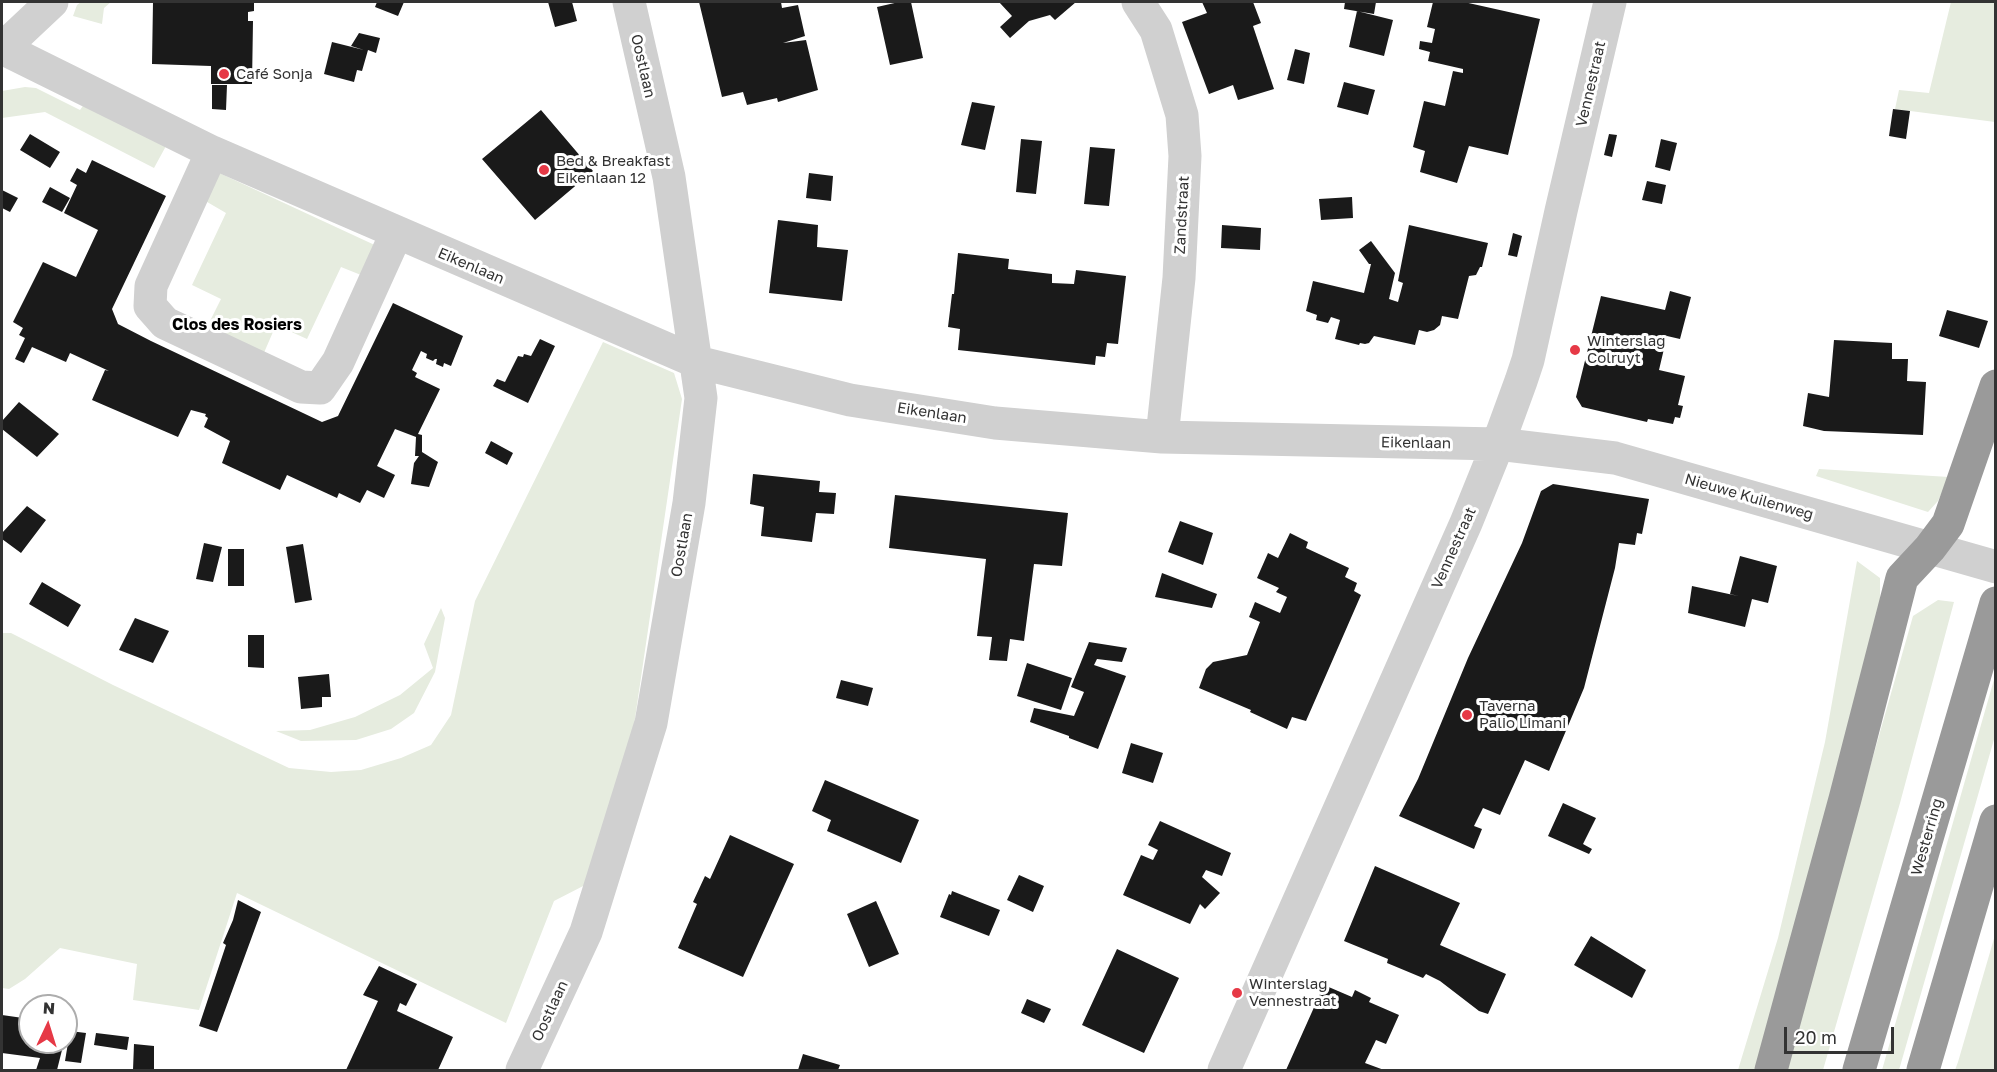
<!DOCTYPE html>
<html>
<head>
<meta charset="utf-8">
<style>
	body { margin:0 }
	#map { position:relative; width:1997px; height:1072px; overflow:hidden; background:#fff; font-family:"Golos Text",sans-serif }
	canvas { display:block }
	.frame { position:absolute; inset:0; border:3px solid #333; pointer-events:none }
	.north { position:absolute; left:18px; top:994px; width:60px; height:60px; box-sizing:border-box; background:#fff; border:2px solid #adadad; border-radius:50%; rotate:4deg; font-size:16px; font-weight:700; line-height:24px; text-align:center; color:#333 }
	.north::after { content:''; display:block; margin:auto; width:21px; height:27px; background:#e63946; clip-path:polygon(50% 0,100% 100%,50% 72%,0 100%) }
	.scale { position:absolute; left:1784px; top:1027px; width:110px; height:27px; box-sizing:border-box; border:3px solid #333; border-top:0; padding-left:8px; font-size:18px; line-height:21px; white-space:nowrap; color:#333; -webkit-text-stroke:4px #fff; paint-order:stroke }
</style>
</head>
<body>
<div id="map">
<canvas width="1997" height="1072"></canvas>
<div class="frame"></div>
<div class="north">N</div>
<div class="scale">20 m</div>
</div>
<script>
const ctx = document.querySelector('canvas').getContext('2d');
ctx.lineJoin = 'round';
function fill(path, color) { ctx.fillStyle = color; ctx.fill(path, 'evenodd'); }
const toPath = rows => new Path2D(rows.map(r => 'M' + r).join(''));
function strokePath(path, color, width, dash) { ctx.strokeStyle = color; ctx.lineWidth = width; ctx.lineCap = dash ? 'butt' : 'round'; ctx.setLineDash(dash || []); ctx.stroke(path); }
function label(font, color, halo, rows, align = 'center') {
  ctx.font = font + ' "Golos Text",sans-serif'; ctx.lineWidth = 6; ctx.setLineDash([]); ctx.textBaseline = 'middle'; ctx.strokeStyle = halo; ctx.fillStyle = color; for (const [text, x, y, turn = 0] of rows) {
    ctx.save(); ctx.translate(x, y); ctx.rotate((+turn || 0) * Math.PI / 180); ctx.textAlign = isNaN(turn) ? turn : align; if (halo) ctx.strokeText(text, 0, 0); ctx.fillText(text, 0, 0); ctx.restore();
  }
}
const green = toPath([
	[81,2,111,2,104,8,102,24,73,16,77,5],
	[1951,2,1995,2,1995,122,1895,109,1899,90,1929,93],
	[25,87,36,88,80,110,85,103,166,146,154,168,45,112,2,118,2,91],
	[215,171,379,247,366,277,341,267,307,339,276,325,263,355,206,329,221,299,192,285,226,213,202,199],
	[603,342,674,373,682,399,634,725,589,883,554,901,506,1023,237,893,199,1010,133,1000,137,964,60,948,25,979,9,989,2,988,2,633,11,633,113,685,289,768,331,772,361,770,401,758,431,745,451,715,475,601],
	[1819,469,1949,477,1938,501,1928,512,1816,476],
	[1857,561,1880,578,1880,611,1755,1070,1738,1070,1778,938,1825,742],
	[1938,600,1954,602,1900,803,1823,1070,1784,1070,1913,616],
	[441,608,445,618,435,672,414,713,391,729,356,740,301,741,276,731,310,730,355,717,400,695,433,668,424,644],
	[1995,676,1995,736,1899,1070,1882,1070],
	[1995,935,1995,1070,1955,1070,1958,1062]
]);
const building = toPath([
	[153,2,254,2,254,11,248,12,248,21,253,21,252,84,211,84,211,66,152,64],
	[377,2,404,2,398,16,375,7],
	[548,2,572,2,577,21,555,27],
	[699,2,781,2,782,8,798,5,805,36,783,43,806,40,818,90,778,102,777,98,747,105,743,92,722,97],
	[899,2,911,2,923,58,890,65,877,7],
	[999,2,1076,2,1055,20,1050,15,1029,21,1010,38,1000,27,1012,16],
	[1202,2,1253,2,1261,23,1253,26,1274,89,1238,100,1233,85,1209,94,1182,22,1207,13],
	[1345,2,1376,2,1374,14,1344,9],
	[1433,2,1464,2,1540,19,1508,155,1469,146,1457,183,1420,172,1425,151,1413,147,1424,101,1445,106,1453,71,1463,73,1463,69,1428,61,1430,52,1419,49,1420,41,1432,43,1435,29,1427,27],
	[1357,11,1393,20,1384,56,1349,47],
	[359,33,380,38,376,53,368,50,362,71,357,70,354,82,324,74,332,42,364,50,351,46],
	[1295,49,1310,53,1304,84,1287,80],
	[1344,82,1375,90,1368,115,1337,107],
	[212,85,227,85,226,110,212,109],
	[972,102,995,106,985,150,961,145],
	[1893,109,1910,111,1906,139,1889,136],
	[541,110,593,171,535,220,482,159],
	[30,134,60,152,50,168,20,150],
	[1609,134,1617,135,1612,157,1604,155],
	[1021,139,1042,141,1036,194,1016,192],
	[1661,139,1677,143,1670,171,1655,167],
	[1090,147,1115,149,1109,206,1084,204],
	[92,160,166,196,112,309,118,324,151,341,322,422,338,416,393,303,463,336,451,366,444,363,443,367,436,364,437,359,435,359,433,361,426,358,427,354,421,351,412,370,417,373,415,377,440,389,418,434,422,435,422,452,438,462,429,487,411,484,414,463,419,456,415,456,416,437,395,429,377,466,395,475,384,498,367,490,360,503,339,493,337,498,287,475,280,490,222,463,230,441,204,427,208,418,205,416,206,414,191,410,178,437,92,400,105,370,109,371,70,353,66,362,32,347,24,363,15,359,25,338,19,335,23,328,13,322,43,262,76,277,98,230,64,213,77,185,70,181,77,168,86,173],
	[809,173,833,176,831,201,806,198],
	[1647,181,1666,185,1662,204,1642,200],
	[50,187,70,198,62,212,42,202],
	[2,190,18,198,10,212,2,208],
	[1352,197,1353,218,1321,220,1319,199],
	[778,220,818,225,817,247,848,250,842,301,769,293],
	[1222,225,1261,228,1260,250,1221,248],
	[1409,225,1488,243,1482,267,1480,267,1476,275,1469,276,1458,319,1442,316,1440,325,1434,330,1427,332,1419,330,1415,345,1374,336,1369,343,1365,344,1360,343,1359,345,1335,339,1340,320,1331,317,1328,323,1316,320,1317,315,1306,311,1313,281,1364,293,1371,264,1369,264,1359,250,1371,241,1395,273,1389,299,1398,302,1403,283,1398,281],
	[1513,233,1522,236,1517,257,1508,255],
	[958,253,1009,259,1008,269,1052,274,1052,283,1074,284,1076,270,1126,276,1118,344,1107,343,1105,357,1096,356,1095,365,958,350,960,329,948,327,952,294,954,294],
	[1670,291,1691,297,1680,339,1667,336,1659,370,1685,376,1678,405,1683,406,1680,418,1675,417,1673,424,1648,419,1647,422,1582,407,1576,397,1601,296,1665,310],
	[1947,310,1988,321,1979,348,1939,336],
	[540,339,555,346,528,403,493,386,497,379,505,382,518,356,523,357,524,354,531,356],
	[1834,340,1892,343,1892,359,1908,359,1907,381,1926,382,1923,435,1824,431,1803,426,1808,393,1829,397],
	[19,402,59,434,37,457,2,429,2,421],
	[491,441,513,453,507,465,485,453],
	[753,474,820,481,819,492,836,493,834,514,816,513,812,542,761,536,764,507,750,504],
	[1553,484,1649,499,1642,534,1637,533,1635,545,1619,543,1615,568,1584,688,1549,771,1525,760,1500,815,1483,808,1474,826,1482,829,1474,849,1399,816,1418,779,1468,658,1522,543,1541,491],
	[895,495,1068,513,1062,566,1034,564,1024,641,1010,639,1007,661,989,660,992,637,977,636,986,559,889,548],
	[27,506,46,520,21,553,2,539,2,533],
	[1180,521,1213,533,1203,565,1168,552],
	[1290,533,1308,542,1306,548,1349,568,1345,577,1357,583,1354,591,1361,595,1306,721,1292,717,1287,729,1250,712,1251,710,1199,688,1206,669,1213,662,1247,655,1260,622,1249,617,1255,602,1280,613,1287,597,1276,592,1279,588,1257,578,1268,553,1278,558],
	[204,543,222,547,213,582,196,579],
	[303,544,312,600,295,603,286,547],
	[228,549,244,549,244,586,228,586],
	[1740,556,1777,566,1768,603,1752,599,1745,627,1688,613,1692,586,1738,596,1730,594],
	[1162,573,1217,594,1212,608,1155,597],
	[42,582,81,605,68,627,29,604],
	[135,618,169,631,153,663,119,650],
	[248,635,264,635,264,668,248,667],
	[1089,642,1127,648,1122,662,1097,659,1094,665,1126,676,1098,749,1069,738,1069,736,1030,722,1034,708,1074,716,1084,692,1071,687],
	[1027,663,1072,678,1061,710,1017,696],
	[329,674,331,697,322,697,322,707,301,709,298,677],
	[841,680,873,688,868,706,836,698],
	[1131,743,1163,753,1153,783,1122,773],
	[825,780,919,820,901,863,827,831,831,820,812,811],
	[1563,803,1596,818,1583,844,1592,849,1589,854,1548,836],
	[1160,821,1231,853,1222,876,1206,870,1202,877,1220,893,1205,909,1200,904,1190,924,1123,895,1141,855,1153,860,1158,850,1148,845],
	[730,835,794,864,743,977,678,948,697,904,693,902,705,876,710,879],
	[1375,866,1460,903,1440,945,1506,974,1488,1014,1479,1011,1440,981,1426,974,1423,978,1387,963,1388,959,1344,941],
	[1019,875,1044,886,1033,912,1007,900],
	[952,891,1000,910,989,936,940,917,949,894,951,895],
	[238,900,261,912,217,1032,199,1026,226,945,223,943,233,920],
	[876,901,899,954,869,967,847,914],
	[1591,936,1646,970,1632,998,1574,965],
	[1117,949,1179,978,1144,1053,1082,1025],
	[379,966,417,984,406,1006,400,1003,397,1011,453,1037,438,1070,346,1070,378,1001,363,995],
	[1324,985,1352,997,1355,990,1371,998,1369,1002,1399,1015,1386,1044,1376,1040,1365,1063,1384,1070,1286,1070],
	[1027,999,1051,1009,1044,1023,1021,1013],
	[2,1015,30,1019,30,1042,64,1042,57,1070,36,1070,40,1058,2,1053],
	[70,1031,86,1033,81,1063,65,1061],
	[96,1033,129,1037,127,1050,94,1045],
	[134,1044,154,1046,154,1070,133,1070],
	[803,1054,840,1065,838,1070,798,1070]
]);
const street = toPath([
	[1138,2,1156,30,1182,115,1185,156,1179,278,1162,437],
	[2,48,212,152,697,362,850,400,995,423,1162,437,1498,444,1615,458,1996,567],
	[2,49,52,2],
	[212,152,151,286,150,306,165,323,301,387,320,388,338,362,396,234],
	[522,1070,586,932,651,723,689,503,701,398,669,177,629,2],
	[1224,1070,1466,523,1498,444,1521,381,1528,360,1561,211,1610,2]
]);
const highway = toPath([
	[1771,1070,1845,799,1902,578,1930,548,1948,524,1996,386],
	[1859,1070,1996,603],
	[1923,1070,1996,821]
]);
const markers = [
	[224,74,6,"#e63946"],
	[544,170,6,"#e63946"],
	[1575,350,6,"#e63946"],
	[1467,715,6,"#e63946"],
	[1237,993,6,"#e63946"]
];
const streetNames = [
	["Oostlaan",643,66,77],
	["Vennestraat",1591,84,-77],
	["Zandstraat",1182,215,-87],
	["Eikenlaan",471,266,23],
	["Eikenlaan",932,413,9],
	["Eikenlaan",1416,443,1],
	["Nieuwe Kuilenweg",1749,497,16],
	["Oostlaan",682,545,-80],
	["Vennestraat",1454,548,-66],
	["Westerring",1927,837,-74],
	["Oostlaan",550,1011,-65]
];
const poiNames = [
	["Café Sonja",236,74],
	["Bed & Breakfast",556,161],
	["Eikenlaan 12",556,178],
	["Winterslag",1587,341],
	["Colruyt",1587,358],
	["Taverna",1479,706],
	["Palio Limani",1479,723],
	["Winterslag",1249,984],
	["Vennestraat",1249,1001]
];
const neighbourhoodNames = [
	["Clos des Rosiers",237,325]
];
fill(green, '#e6ecdf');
fill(building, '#1a1a1a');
strokePath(street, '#d0d0d0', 33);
strokePath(highway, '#9a9a9a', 33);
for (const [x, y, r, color] of markers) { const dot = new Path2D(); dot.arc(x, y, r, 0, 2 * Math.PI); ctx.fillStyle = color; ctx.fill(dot); strokePath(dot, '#fff', 2); }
label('15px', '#333', '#fff', streetNames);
label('15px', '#333', '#fff', poiNames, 'left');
label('bold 16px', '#000', '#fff', neighbourhoodNames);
</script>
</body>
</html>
